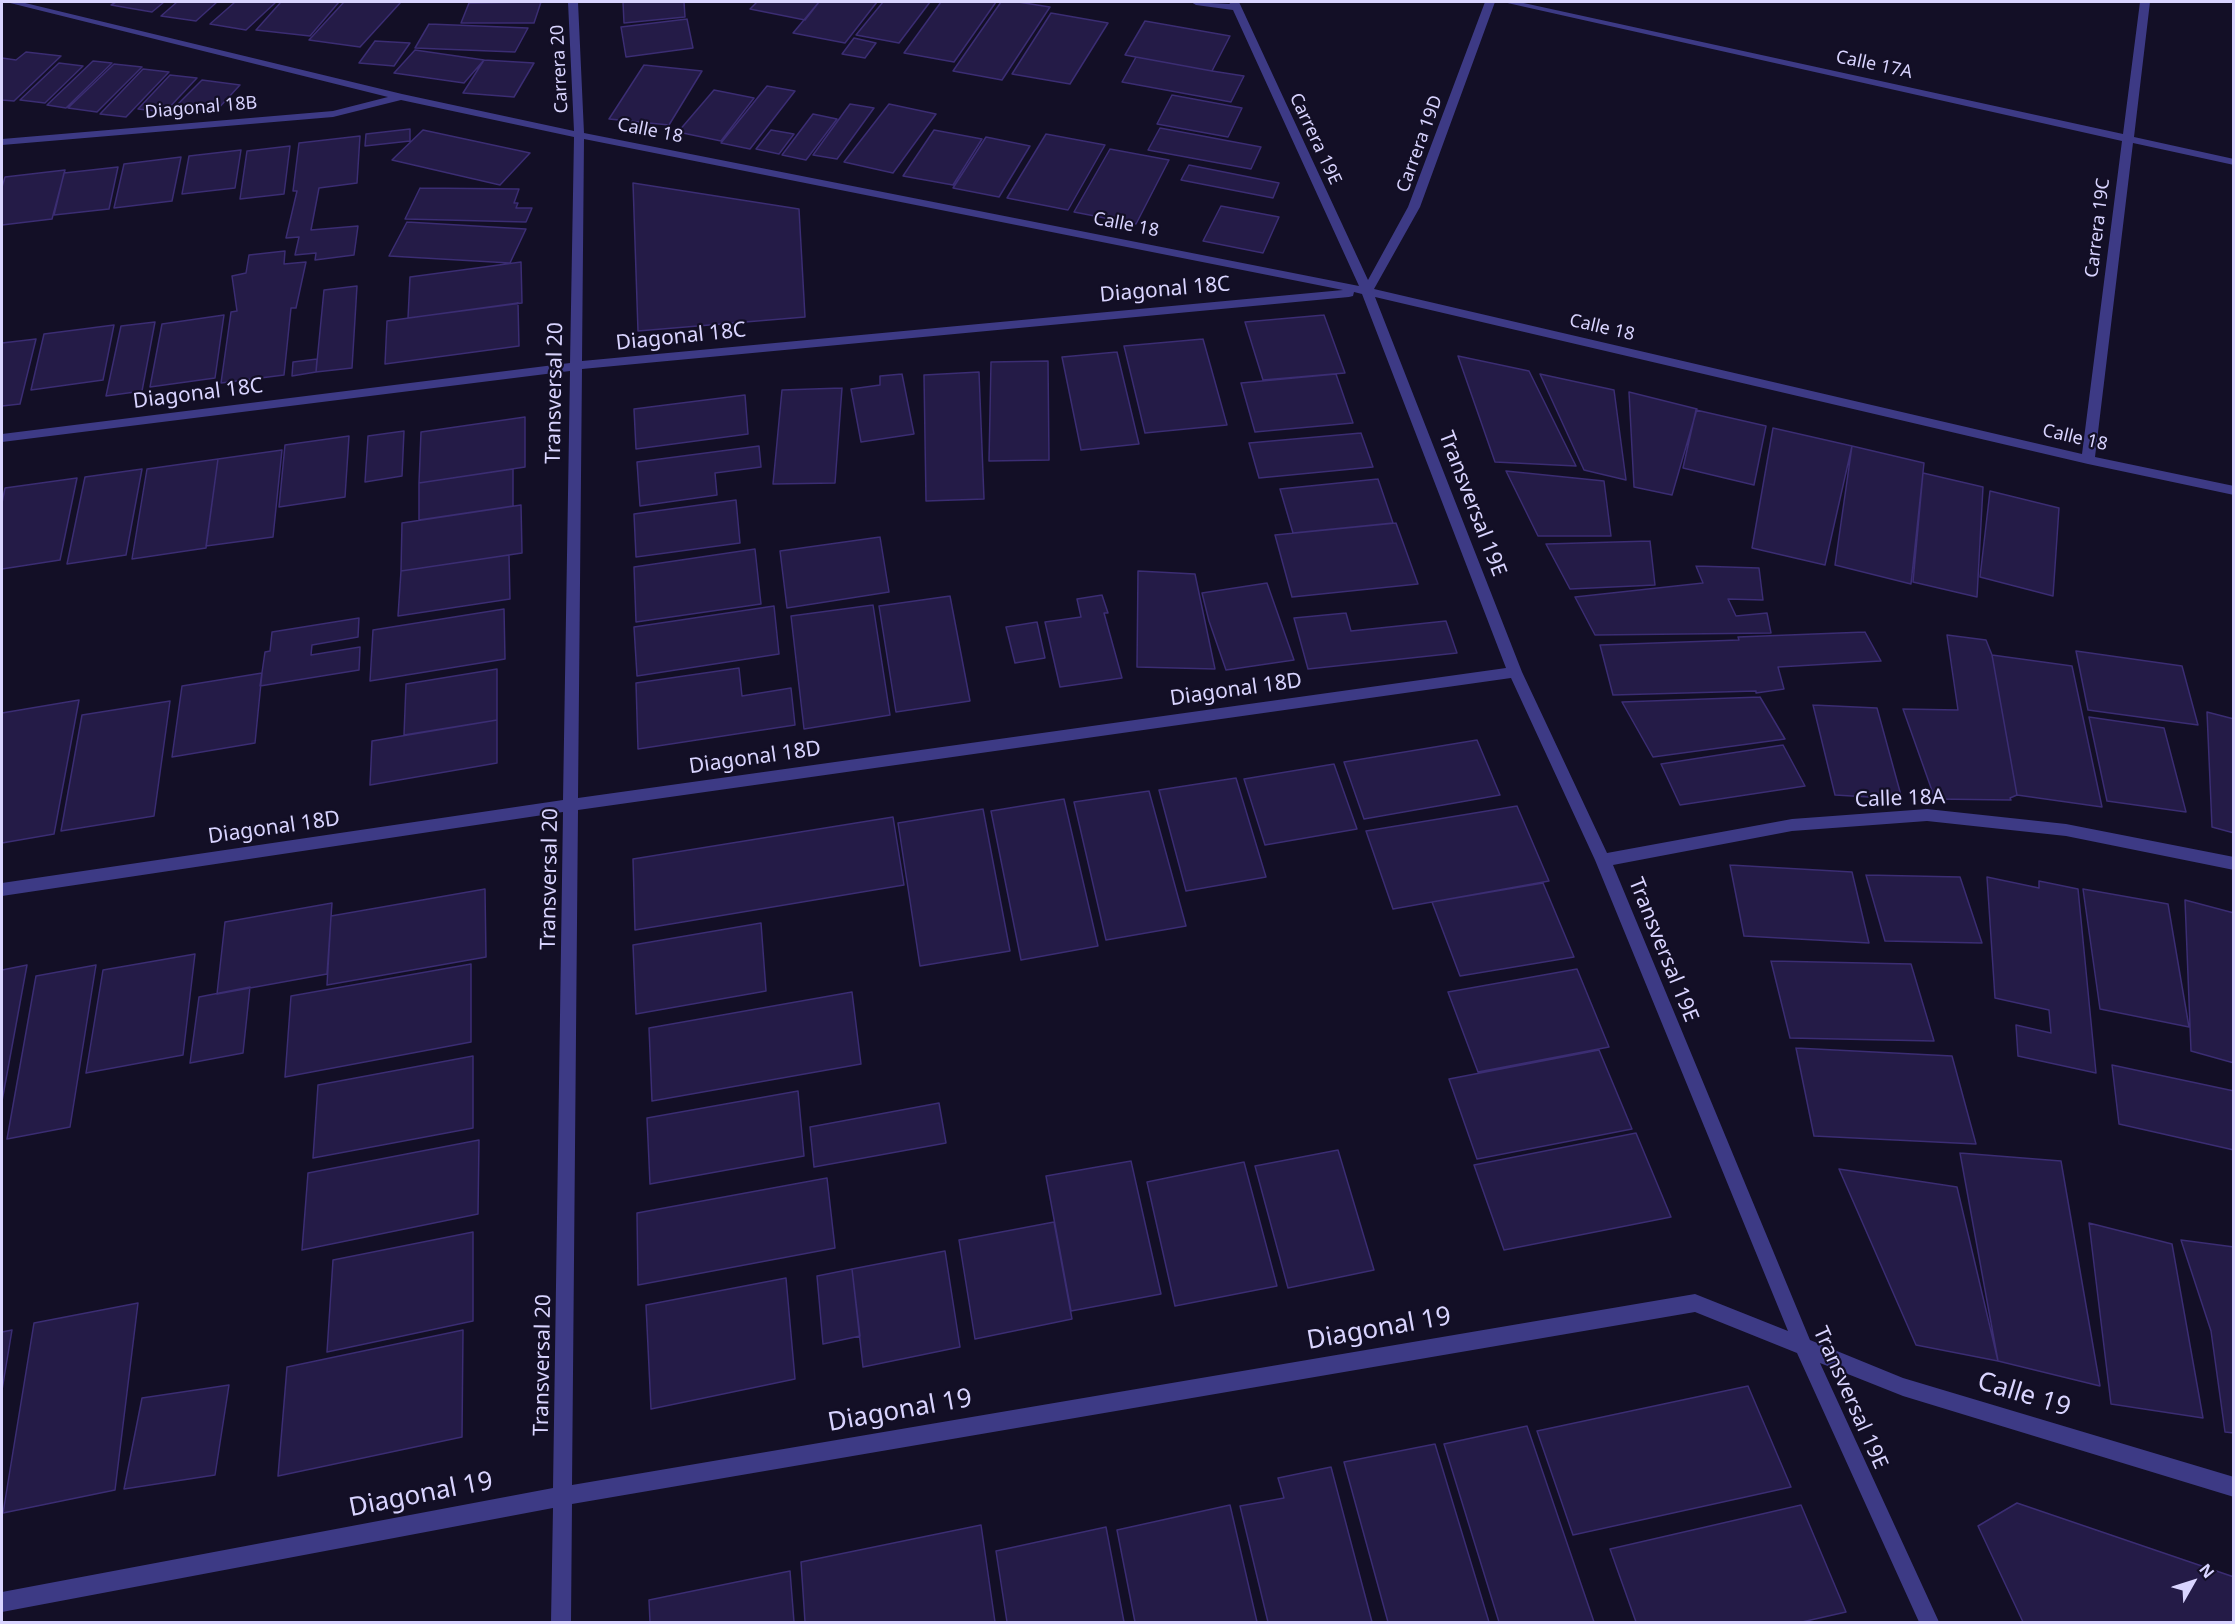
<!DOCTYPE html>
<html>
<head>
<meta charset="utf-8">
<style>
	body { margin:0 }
	#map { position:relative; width:2235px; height:1624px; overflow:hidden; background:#130f26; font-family:"Noto Sans",sans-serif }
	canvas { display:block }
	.frame { position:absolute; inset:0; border:3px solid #d9d4ff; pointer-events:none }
	.north { position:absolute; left:2163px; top:1552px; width:60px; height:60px; -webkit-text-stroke:4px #130f26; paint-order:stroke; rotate:51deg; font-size:16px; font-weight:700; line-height:24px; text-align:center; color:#d9d4ff }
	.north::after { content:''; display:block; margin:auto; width:21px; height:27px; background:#d9d4ff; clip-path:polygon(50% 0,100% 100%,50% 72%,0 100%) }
</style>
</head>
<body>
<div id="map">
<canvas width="2235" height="1624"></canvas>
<div class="frame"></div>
<div class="north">N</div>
</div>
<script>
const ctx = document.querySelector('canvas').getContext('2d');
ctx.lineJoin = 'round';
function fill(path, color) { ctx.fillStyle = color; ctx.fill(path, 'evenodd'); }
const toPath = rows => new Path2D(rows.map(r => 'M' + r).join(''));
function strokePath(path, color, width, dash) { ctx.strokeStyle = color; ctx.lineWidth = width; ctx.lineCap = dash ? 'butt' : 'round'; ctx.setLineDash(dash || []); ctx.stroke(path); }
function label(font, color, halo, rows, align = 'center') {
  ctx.font = font + ' "Noto Sans",sans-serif'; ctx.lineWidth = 4.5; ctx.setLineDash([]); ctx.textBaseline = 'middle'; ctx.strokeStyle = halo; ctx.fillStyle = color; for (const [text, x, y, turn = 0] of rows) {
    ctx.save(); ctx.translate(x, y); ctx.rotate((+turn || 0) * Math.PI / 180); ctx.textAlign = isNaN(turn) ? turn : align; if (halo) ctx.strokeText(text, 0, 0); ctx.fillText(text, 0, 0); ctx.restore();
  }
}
const building = toPath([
	[116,2,164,2,152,12,111,5,116,2],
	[177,2,217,2,196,21,161,16,177,2],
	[235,2,276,2,246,30,210,24,235,2],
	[281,2,339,2,310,36,256,30,281,2],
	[344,2,401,2,360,47,309,40,344,2],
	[541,2,534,23,461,23,469,3,541,2],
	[623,2,684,2,685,17,624,23,623,2],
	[757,2,819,2,805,20,750,9,757,2],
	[819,2,877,2,845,43,793,33,819,2],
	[883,2,930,2,899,43,856,35,883,2],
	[941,2,996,2,954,62,904,53,941,2],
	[1001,2,1018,2,1050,7,1002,80,953,71,1001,2],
	[1051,13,1108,23,1070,84,1012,74,1051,13],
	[687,19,693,48,626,57,621,27,687,19],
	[1145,21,1230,36,1212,71,1125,55,1145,21],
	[429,24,528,28,515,52,415,48,429,24],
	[854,38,876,43,865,58,842,54,854,38],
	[375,41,410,43,394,66,359,63,375,41],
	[415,50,484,60,464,83,394,73,415,50],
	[26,52,61,56,14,101,2,100,2,58,16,60,26,52],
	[1136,57,1212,71,1244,76,1231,102,1122,82,1136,57],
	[484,60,534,63,514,97,463,93,484,60],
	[93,61,112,63,66,108,47,105,93,61],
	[59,63,83,66,45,103,20,100,59,63],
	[114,64,142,67,97,112,68,108,114,64],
	[644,65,702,71,669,125,609,119,644,65],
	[143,69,169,72,126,117,100,114,143,69],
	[170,75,197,78,165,112,138,109,170,75],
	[202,80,240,85,215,112,175,107,202,80],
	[767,86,795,91,750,149,721,143,767,86],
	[714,90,754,98,721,141,678,132,714,90],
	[1172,95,1242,108,1228,137,1157,124,1172,95],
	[850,104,874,108,837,159,813,155,850,104],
	[889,104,936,114,893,173,844,162,889,104],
	[813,114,837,119,806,160,782,155,813,114],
	[1160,128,1261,147,1251,169,1148,150,1160,128],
	[410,129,410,141,365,146,366,134,410,129],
	[423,130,530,153,500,185,392,160,423,130],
	[771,130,794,134,779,154,756,149,771,130],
	[934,130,982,139,953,185,903,176,934,130],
	[1046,134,1105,145,1068,210,1007,198,1046,134],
	[360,136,357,183,319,188,311,230,358,226,354,255,315,260,316,253,295,255,299,237,286,238,297,191,293,191,299,143,360,136],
	[986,137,1030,146,999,197,953,188,986,137],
	[290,146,284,194,240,199,247,151,290,146],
	[1110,149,1169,160,1136,224,1074,212,1110,149],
	[241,150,235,188,182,194,189,156,241,150],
	[181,157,172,201,114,208,124,164,181,157],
	[1189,165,1279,183,1273,198,1181,180,1189,165],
	[118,167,109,209,54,215,64,173,118,167],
	[65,170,52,219,2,225,2,187,5,177,65,170],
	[633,183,799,209,805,317,638,331,633,183],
	[420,188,519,189,514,203,518,203,516,208,532,208,526,222,405,219,420,188],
	[1221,206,1279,217,1263,253,1203,241,1221,206],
	[407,222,526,229,510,263,389,256,407,222],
	[285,251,284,264,306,262,296,308,291,308,284,375,221,383,231,312,237,311,232,276,246,273,249,255,285,251],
	[521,262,522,303,408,318,410,277,521,262],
	[357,286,352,368,316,372,324,290,357,286],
	[518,303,519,346,385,364,387,321,518,303],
	[224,315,215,378,150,387,162,324,224,315],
	[1324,315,1345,373,1263,380,1245,322,1324,315],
	[155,322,142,391,106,396,121,326,155,322],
	[114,325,103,380,31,390,44,334,114,325],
	[36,339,20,404,2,406,2,343,36,339],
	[1203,339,1227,425,1145,433,1124,346,1203,339],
	[1117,352,1139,444,1081,450,1062,357,1117,352],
	[1458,356,1529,371,1576,466,1495,462,1458,356],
	[317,359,316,372,292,376,293,362,317,359],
	[1048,361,1049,460,989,461,991,362,1048,361],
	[979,372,984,499,926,501,924,375,979,372],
	[902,374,914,434,861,442,851,389,880,385,880,376,902,374],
	[1336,374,1353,423,1255,432,1241,383,1336,374],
	[1540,374,1614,390,1626,480,1584,470,1540,374],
	[842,388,835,483,773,484,782,390,842,388],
	[1629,392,1697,409,1672,495,1634,487,1629,392],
	[745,395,748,434,636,449,634,409,745,395],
	[1696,410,1766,426,1754,485,1683,468,1696,410],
	[525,417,525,467,419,483,421,432,525,417],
	[1773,428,1852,446,1825,565,1752,548,1773,428],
	[404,431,402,476,365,482,368,436,404,431],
	[1361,433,1373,467,1259,478,1249,443,1361,433],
	[349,436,345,497,279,507,285,445,349,436],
	[759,446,761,467,715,473,717,495,640,506,637,462,759,446],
	[1852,446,1924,463,1911,584,1835,565,1852,446],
	[282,450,273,537,206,546,218,459,282,450],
	[218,459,206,548,132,559,147,469,218,459],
	[142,469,126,555,67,564,85,477,142,469],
	[513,469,513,506,419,520,419,483,513,469],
	[1506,471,1604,481,1611,536,1538,536,1506,471],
	[1923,473,1983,487,1977,597,1913,582,1923,473],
	[77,478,60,560,2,569,2,503,5,488,77,478],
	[1378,479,1393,523,1293,533,1280,489,1378,479],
	[1990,491,2059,508,2053,596,1980,577,1990,491],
	[736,500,740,543,636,557,634,514,736,500],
	[521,505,522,553,401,571,402,523,521,505],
	[1396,523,1418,584,1292,597,1275,535,1396,523],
	[880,537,889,592,787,608,780,551,880,537],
	[1650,541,1655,585,1570,589,1546,544,1650,541],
	[755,549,761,604,636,622,634,567,755,549],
	[509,555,510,599,398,616,401,571,509,555],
	[1696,566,1759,568,1763,600,1728,599,1736,616,1767,613,1771,633,1595,635,1575,597,1703,583,1696,566],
	[1138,571,1195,574,1215,669,1137,667,1138,571],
	[1267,583,1294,660,1226,670,1209,621,1202,593,1267,583],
	[1102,595,1108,613,1104,613,1122,678,1060,687,1045,622,1081,617,1077,599,1102,595],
	[950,596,970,701,896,712,879,606,950,596],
	[873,605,890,715,804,729,791,616,873,605],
	[774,606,779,654,637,676,634,627,774,606],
	[504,609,505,659,370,681,373,630,504,609],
	[1346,613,1351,631,1446,621,1457,653,1308,669,1294,618,1346,613],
	[359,618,358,637,312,645,311,655,360,647,359,670,260,686,265,652,270,651,272,632,359,618],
	[1037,622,1045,658,1015,663,1006,627,1037,622],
	[1865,632,1881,661,1778,667,1784,689,1756,693,1756,691,1613,695,1600,645,1739,640,1738,637,1865,632],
	[1947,635,1986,640,1992,655,2017,795,2010,798,2011,800,1935,799,1903,709,1958,710,1947,635],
	[2076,651,2182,666,2198,725,2088,710,2076,651],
	[1992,655,2072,666,2102,807,2017,795,1992,655],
	[739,668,742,696,791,688,795,725,638,749,636,683,739,668],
	[497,669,497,720,404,735,406,684,497,669],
	[262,673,255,743,172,757,182,686,262,673],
	[1760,697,1785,739,1653,757,1622,702,1760,697],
	[79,700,54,834,2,843,2,713,79,700],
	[170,701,154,816,61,831,82,715,170,701],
	[1813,705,1877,708,1902,799,1835,795,1813,705],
	[2207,712,2234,719,2234,833,2212,827,2207,712],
	[2089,717,2164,728,2186,812,2107,801,2089,717],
	[497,720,497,763,370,785,372,741,497,720],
	[1477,740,1500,795,1364,819,1344,762,1477,740],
	[1783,745,1805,786,1680,805,1661,764,1783,745],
	[1334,764,1357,829,1265,845,1244,779,1334,764],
	[1236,778,1266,877,1186,891,1159,790,1236,778],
	[1149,791,1186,926,1106,940,1074,802,1149,791],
	[1064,799,1098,946,1021,960,991,811,1064,799],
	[1517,806,1549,881,1393,909,1366,831,1517,806],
	[983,809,1010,951,920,966,898,823,983,809],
	[893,817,904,885,635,930,633,859,893,817],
	[1730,865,1852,872,1869,943,1744,936,1730,865],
	[1866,875,1960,877,1982,943,1885,941,1866,875],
	[1987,877,2039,888,2039,881,2078,889,2096,1073,2018,1056,2016,1025,2051,1033,2049,1010,1995,998,1987,877],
	[1543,883,1574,957,1460,976,1432,902,1543,883],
	[485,889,486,957,327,985,331,916,485,889],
	[2083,889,2168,904,2189,1027,2100,1009,2083,889],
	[2185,900,2234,913,2234,1063,2191,1051,2185,900],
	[332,903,327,974,217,994,225,922,332,903],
	[761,923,766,991,636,1014,633,945,761,923],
	[195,954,183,1055,86,1073,103,970,195,954],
	[1771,961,1911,964,1934,1041,1790,1038,1771,961],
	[471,964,471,1042,285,1077,291,996,471,964],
	[27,965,2,1101,2,970,27,965],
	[96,965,70,1127,7,1139,36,976,96,965],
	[1577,969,1609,1047,1478,1072,1448,992,1577,969],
	[250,987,243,1053,190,1063,199,997,250,987],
	[852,992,861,1064,652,1101,649,1028,852,992],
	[1796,1048,1952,1056,1976,1144,1814,1136,1796,1048],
	[1599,1050,1632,1129,1477,1159,1449,1079,1599,1050],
	[473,1056,473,1128,313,1158,318,1085,473,1056],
	[2112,1065,2234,1091,2234,1150,2119,1124,2112,1065],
	[798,1091,804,1156,650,1184,647,1118,798,1091],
	[939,1103,946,1143,814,1167,810,1127,939,1103],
	[1636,1133,1671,1217,1504,1250,1474,1165,1636,1133],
	[479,1140,478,1214,302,1250,308,1173,479,1140],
	[1338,1150,1374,1270,1288,1288,1255,1166,1338,1150],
	[1960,1153,2061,1161,2100,1386,1998,1361,1960,1153],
	[1131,1161,1161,1294,1071,1311,1046,1176,1131,1161],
	[1244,1162,1277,1286,1175,1306,1147,1182,1244,1162],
	[1839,1169,1957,1187,1998,1361,1916,1345,1839,1169],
	[827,1178,835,1248,638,1285,637,1213,827,1178],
	[1054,1222,1072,1319,975,1339,959,1240,1054,1222],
	[2089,1223,2172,1244,2203,1418,2111,1404,2089,1223],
	[473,1232,473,1321,327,1352,333,1260,473,1232],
	[2181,1240,2234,1247,2234,1433,2225,1432,2211,1331,2181,1240],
	[945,1251,960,1347,863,1367,852,1269,945,1251],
	[852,1269,860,1336,823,1344,817,1276,852,1269],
	[786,1278,795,1379,651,1409,646,1305,786,1278],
	[138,1303,115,1490,3,1513,34,1323,138,1303],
	[12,1330,2,1390,2,1332,12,1330],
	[463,1330,462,1437,278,1476,287,1367,463,1330],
	[229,1385,215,1475,124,1489,142,1398,229,1385],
	[1748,1386,1791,1487,1573,1535,1537,1431,1748,1386],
	[1527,1426,1594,1622,1499,1622,1444,1444,1527,1426],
	[1435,1444,1489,1622,1388,1622,1344,1462,1435,1444],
	[1331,1467,1372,1622,1268,1622,1240,1506,1284,1498,1278,1478,1331,1467],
	[2017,1503,2234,1577,2234,1622,2023,1622,1978,1526,2017,1503],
	[1230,1505,1257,1622,1135,1622,1117,1530,1230,1505],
	[1801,1505,1846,1612,1802,1622,1636,1622,1610,1549,1801,1505],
	[981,1525,995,1622,805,1622,801,1562,981,1525],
	[1106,1527,1124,1622,1007,1622,996,1551,1106,1527],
	[790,1571,794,1622,650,1622,649,1600,790,1571]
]);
const minor = toPath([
	[6,2,21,2,402,94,574,131,568,2,578,2,584,133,1359,286,1233,10,1196,5,1191,2,1230,4,1229,2,1239,2,1368,280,1408,207,1485,2,1495,2,1420,207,1374,289,2082,454,2122,141,1503,2,1519,2,2123,134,2140,2,2150,2,2134,137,2234,159,2234,165,2133,143,2095,457,2234,486,2234,495,2088,464,1375,297,1522,672,1607,853,1792,819,1927,809,2066,824,2234,857,2234,870,2066,836,1927,821,1792,831,1613,865,1810,1340,1903,1378,2234,1477,2234,1497,1903,1396,1820,1363,1939,1622,1919,1622,1797,1353,1695,1312,572,1504,571,1622,551,1622,553,1508,2,1612,2,1592,553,1488,563,812,2,896,2,883,563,800,570,371,2,442,2,434,570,363,574,137,401,100,333,117,2,145,2,139,333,111,388,97,6,2],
	[584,139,1343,290,582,361,584,139],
	[1354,292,1362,294,1506,668,578,798,582,369,1349,297,1353,296,1354,292],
	[1511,678,1595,860,1788,1331,1695,1294,572,1485,578,810,1511,678]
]);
const farStreetnames = [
	["Calle 17A",1874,65,12],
	["Carrera 20",560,69,-93],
	["Diagonal 18B",201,108,-5],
	["Calle 18",650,131,11],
	["Carrera 19E",1315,139,65],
	["Carrera 19D",1420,144,-70],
	["Calle 18",1126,225,11],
	["Carrera 19C",2098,228,-83],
	["Calle 18",1602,328,13],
	["Calle 18",2075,438,13]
];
const streetNames = [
	["Diagonal 18C",1165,290,-5],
	["Diagonal 18C",681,337,-6],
	["Transversal 20",555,393,-89],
	["Diagonal 18C",198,394,-7],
	["Transversal 19E",1472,504,69],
	["Diagonal 18D",1236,690,-8],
	["Diagonal 18D",755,758,-8],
	["Calle 18A",1900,799,-2],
	["Diagonal 18D",274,828,-8],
	["Transversal 20",550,879,-89],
	["Transversal 19E",1663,950,68],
	["Transversal 20",543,1365,-89],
	["Transversal 19E",1850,1398,66]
];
const nearStreetnames = [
	["Diagonal 19",1379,1329,-10],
	["Calle 19",2024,1395,17],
	["Diagonal 19",900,1411,-10],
	["Diagonal 19",421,1495,-11]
];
fill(building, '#241b47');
strokePath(building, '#3b2d73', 1.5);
fill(minor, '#3d3a85');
label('18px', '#d9d4ff', '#130f26', farStreetnames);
label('21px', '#d9d4ff', '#130f26', streetNames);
label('26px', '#d9d4ff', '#130f26', nearStreetnames);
</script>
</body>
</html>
